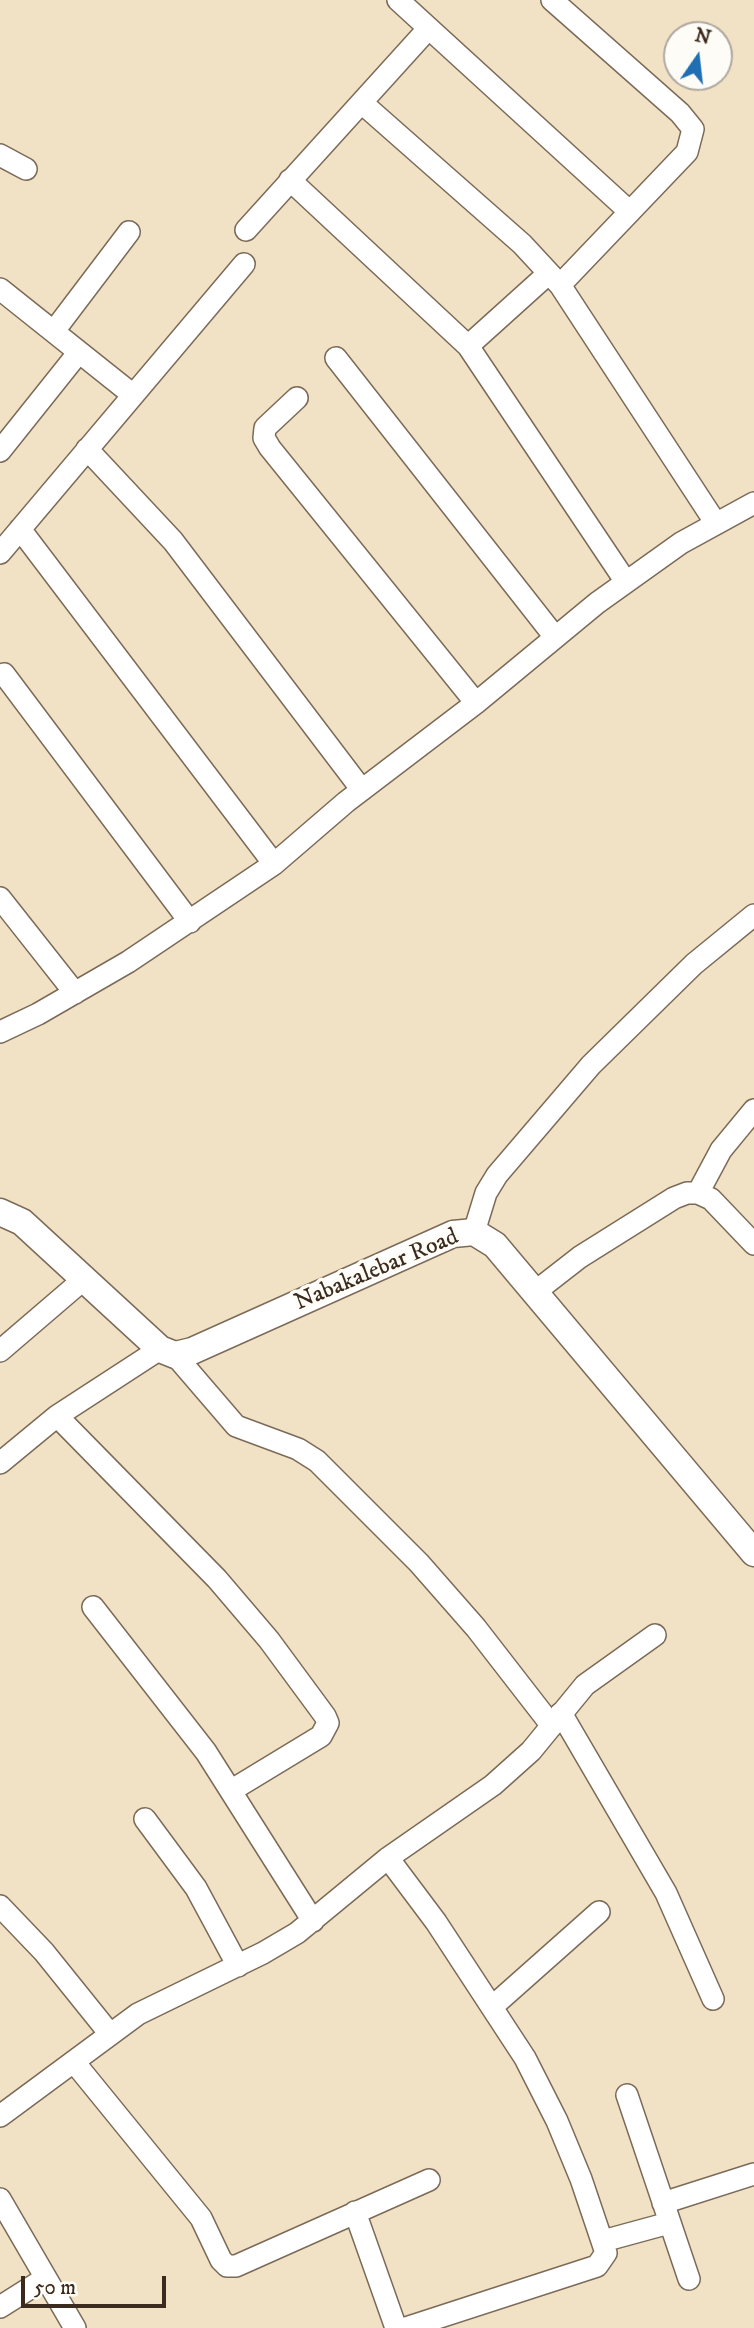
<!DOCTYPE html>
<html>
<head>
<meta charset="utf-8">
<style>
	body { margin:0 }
	#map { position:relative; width:754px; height:2328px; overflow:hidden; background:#f2e2c5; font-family:"IM FELL DW Pica",serif }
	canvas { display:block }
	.north { position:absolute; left:663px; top:21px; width:70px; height:70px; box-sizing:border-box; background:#fdfcf7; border:2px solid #afa8a0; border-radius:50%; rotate:14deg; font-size:19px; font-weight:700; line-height:28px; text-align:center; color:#3b2a1e }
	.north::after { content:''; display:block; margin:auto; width:24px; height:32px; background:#1f6fb2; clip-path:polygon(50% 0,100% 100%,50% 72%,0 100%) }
	.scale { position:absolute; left:21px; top:2276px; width:145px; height:32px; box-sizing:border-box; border:4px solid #3b2a1e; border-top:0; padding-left:9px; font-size:21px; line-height:24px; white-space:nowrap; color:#3b2a1e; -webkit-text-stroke:5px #fdfcf7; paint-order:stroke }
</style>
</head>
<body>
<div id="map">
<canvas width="754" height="2328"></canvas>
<div class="north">N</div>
<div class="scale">50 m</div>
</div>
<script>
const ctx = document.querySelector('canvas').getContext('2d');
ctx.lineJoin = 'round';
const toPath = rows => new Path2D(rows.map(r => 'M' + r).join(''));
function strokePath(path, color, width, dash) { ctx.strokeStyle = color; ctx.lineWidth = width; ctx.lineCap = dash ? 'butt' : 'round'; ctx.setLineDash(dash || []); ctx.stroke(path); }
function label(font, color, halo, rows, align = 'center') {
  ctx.font = font + ' "IM FELL DW Pica",serif'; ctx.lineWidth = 7; ctx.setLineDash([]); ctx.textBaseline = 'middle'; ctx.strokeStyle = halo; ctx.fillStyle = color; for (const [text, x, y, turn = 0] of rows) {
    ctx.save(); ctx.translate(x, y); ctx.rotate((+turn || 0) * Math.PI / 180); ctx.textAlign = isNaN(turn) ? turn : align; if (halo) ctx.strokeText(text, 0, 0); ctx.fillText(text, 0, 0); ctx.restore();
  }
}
const minor = toPath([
	[398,0,630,212],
	[552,0,680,113,693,129,687,152,560,285],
	[362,103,522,244,560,285,715,522],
	[0,155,26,169],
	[290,180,468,346,626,582],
	[246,230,428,29],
	[0,289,133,395],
	[54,331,129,232],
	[468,346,549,273],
	[336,358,555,637],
	[297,398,265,428,264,438,270,448,476,703],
	[87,449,173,541,362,790],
	[0,451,79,352],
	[20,529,274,864],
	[0,553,244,264],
	[4,674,190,922],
	[0,898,75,993],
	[0,1032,38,1014,128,962,274,864,346,802,476,703,597,603,681,543,754,503],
	[698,1193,721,1150,754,1110],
	[474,1232,486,1193,497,1175,591,1065,694,964,754,915],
	[535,1292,580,1257,674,1198,687,1193,698,1193,711,1199,754,1244],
	[0,1351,84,1279],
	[175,1355,236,1426,298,1449,317,1461,419,1563,476,1628,552,1726],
	[57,1416,217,1579,269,1640,325,1716,328,1723,321,1736,232,1790],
	[0,1463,57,1416,160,1349],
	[93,1607,206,1752,313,1921],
	[561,1713,666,1893,713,1999],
	[145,1819,196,1888,238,1966],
	[388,1858,436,1922,525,2058,557,2121,581,2179,606,2253,597,2266,406,2328],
	[0,1906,44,1952,110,2034],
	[492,2007,599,1912],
	[74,2062,201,2218,221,2260,227,2266,236,2266,429,2180],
	[627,2095,689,2279],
	[0,2116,138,2014,263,1953,297,1933,388,1858,493,1785,531,1751,585,1685,655,1635],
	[0,2199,75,2328],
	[663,2203,754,2174],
	[355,2212,396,2328],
	[603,2241,669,2223],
	[0,2307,46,2278]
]);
const major = toPath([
	[0,1212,22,1222,160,1349,175,1355,192,1351,453,1234,474,1232,495,1245,754,1553]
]);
const streetNames = [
	["Nabakalebar Road",377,1271,-23]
];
strokePath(minor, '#7b6a58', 24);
strokePath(major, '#7b6a58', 29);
strokePath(minor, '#fff', 21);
strokePath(major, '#fff', 26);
label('24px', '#3b2a1e', '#fdfcf7', streetNames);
</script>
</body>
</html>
